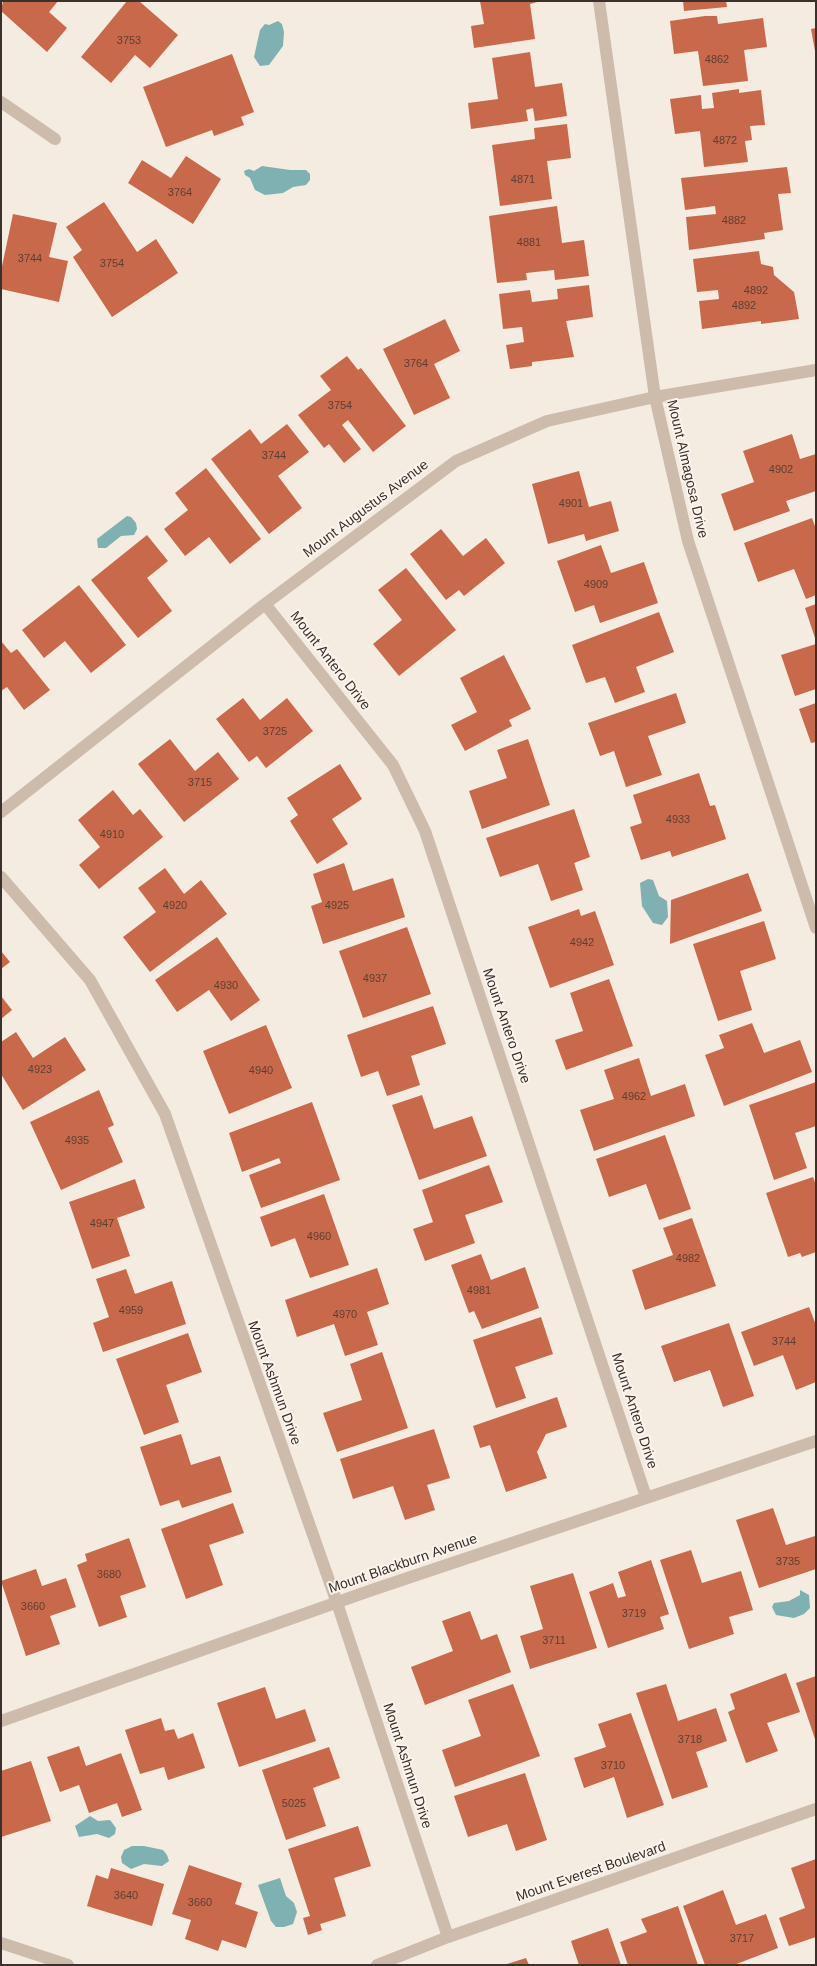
<!DOCTYPE html>
<html>
<head>
<meta charset="utf-8">
<style>
	body { margin:0 }
	#map { position:relative; width:817px; height:1966px; overflow:hidden; background:#f4ebe1; font-family:Helvetica,sans-serif }
	canvas { display:block }
	.frame { position:absolute; inset:0; border:2px solid #3b302b; pointer-events:none }
</style>
</head>
<body>
<div id="map">
<canvas width="817" height="1966"></canvas>
<div class="frame"></div>
</div>
<script>
const ctx = document.querySelector('canvas').getContext('2d');
ctx.lineJoin = 'round';
function fill(path, color) { ctx.fillStyle = color; ctx.fill(path, 'evenodd'); }
const toPath = rows => new Path2D(rows.map(r => 'M' + r).join(''));
function strokePath(path, color, width, dash) { ctx.strokeStyle = color; ctx.lineWidth = width; ctx.lineCap = dash ? 'butt' : 'round'; ctx.setLineDash(dash || []); ctx.stroke(path); }
function label(font, color, halo, rows, align = 'center') {
  ctx.font = font + ' Helvetica,sans-serif'; ctx.lineWidth = 4; ctx.setLineDash([]); ctx.textBaseline = 'middle'; ctx.strokeStyle = halo; ctx.fillStyle = color; for (const [text, x, y, turn = 0] of rows) {
    ctx.save(); ctx.translate(x, y); ctx.rotate((+turn || 0) * Math.PI / 180); ctx.textAlign = isNaN(turn) ? turn : align; if (halo) ctx.strokeText(text, 0, 0); ctx.fillText(text, 0, 0); ctx.restore();
  }
}
const water = toPath([
	[278,21,282,24,284,32,283,46,269,65,260,66,254,57,260,30,265,24,269,25],
	[262,166,290,170,306,170,310,174,310,180,306,185,293,187,283,193,265,195,255,190,250,178,245,175,244,171,249,169,254,171],
	[127,516,131,517,136,523,137,529,134,535,121,536,106,548,98,548,97,539],
	[648,879,653,880,659,896,667,901,668,917,662,925,653,923,642,906,640,883],
	[800,1590,809,1595,810,1608,804,1614,794,1618,776,1615,772,1607,774,1603,789,1601,800,1595],
	[90,1816,98,1821,110,1820,116,1828,115,1834,109,1838,97,1834,79,1837,75,1826],
	[144,1846,163,1850,167,1855,169,1861,162,1866,144,1864,131,1869,122,1863,121,1857,124,1850,132,1846],
	[280,1878,286,1896,294,1903,297,1912,293,1924,284,1927,276,1927,271,1921,258,1885]
]);
const building = toPath([
	[3,1,58,1,49,12,67,28,47,52,1,11],
	[127,1,139,1,178,35,150,68,135,55,111,83,81,57],
	[480,1,541,1,530,4,535,39,474,48,471,26,484,24],
	[683,1,726,1,727,7,684,11],
	[705,16,717,16,718,24,763,18,767,47,744,50,748,81,703,86,698,51,674,54,670,21],
	[816,28,816,51,815,51,811,29],
	[530,52,535,87,562,83,567,116,535,121,533,108,526,110,528,121,471,129,468,103,498,99,492,58],
	[232,54,254,112,241,117,244,125,214,136,212,130,166,147,143,87],
	[739,89,739,93,761,90,765,125,750,126,752,140,745,141,748,162,704,167,700,131,675,134,670,99,701,95,702,109,714,108,712,93],
	[567,124,571,158,547,161,552,199,500,206,492,145,535,139,534,128],
	[186,156,221,179,193,224,128,183,142,160,171,178],
	[787,167,791,193,778,194,783,230,764,233,765,239,689,250,686,217,716,214,715,206,685,210,681,178],
	[104,202,137,252,156,239,178,273,112,317,73,257,82,250,66,227],
	[557,206,562,243,584,240,589,276,555,280,554,270,526,273,527,280,497,283,489,216],
	[13,214,57,223,49,257,68,261,59,302,1,289,1,271],
	[759,251,761,264,773,267,774,275,794,292,799,319,761,324,761,321,702,329,699,301,719,299,718,290,697,292,693,259],
	[589,285,593,317,566,321,574,357,532,362,532,366,510,369,506,345,524,342,522,327,503,329,499,294,530,290,532,302,558,299,557,289],
	[445,319,460,351,434,364,450,398,414,415,383,349],
	[347,356,358,370,361,368,406,426,373,452,348,420,342,425,361,449,344,463,329,444,324,448,298,415,331,390,320,376],
	[287,424,309,452,278,476,302,508,269,534,211,459,250,429,261,444],
	[792,434,800,459,816,454,816,491,786,501,790,511,734,531,721,494,754,482,743,451],
	[206,468,261,539,230,564,209,537,185,556,164,529,188,510,175,493],
	[579,471,589,507,611,501,619,531,586,541,584,534,548,544,532,484],
	[812,518,816,529,816,595,806,599,794,569,758,582,744,543],
	[441,529,463,556,486,538,505,563,464,596,459,590,446,600,410,554],
	[147,535,168,561,147,578,172,611,138,638,91,580],
	[601,545,611,573,644,562,658,603,600,623,594,605,575,612,557,561],
	[406,568,456,630,399,676,373,644,402,620,378,590],
	[79,585,126,645,91,673,65,641,44,658,22,630],
	[816,604,816,638,815,638,805,608],
	[659,612,674,652,636,667,645,692,615,703,605,677,586,683,572,645],
	[1,641,11,653,17,649,50,690,24,710,7,687,1,691],
	[816,644,816,689,795,696,781,655],
	[504,655,531,709,509,720,512,726,465,751,451,725,477,712,460,678],
	[676,693,686,723,648,736,662,775,626,787,614,751,600,756,588,723],
	[243,698,260,720,287,698,313,731,266,768,257,756,249,762,216,719],
	[816,703,816,742,811,743,799,709],
	[170,739,195,771,218,752,239,779,184,822,138,764],
	[528,739,550,805,482,829,469,791,507,778,497,750],
	[340,764,362,799,332,819,348,844,317,864,290,821,298,815,287,798],
	[699,773,710,806,715,805,726,839,672,857,670,851,641,860,630,827,642,823,633,795],
	[113,790,133,815,140,809,163,837,99,889,79,865,100,847,78,820],
	[574,809,590,857,574,863,583,890,551,901,538,864,500,877,486,838],
	[344,863,353,891,393,878,405,917,323,944,311,906,322,902,313,874],
	[165,868,184,894,201,880,227,914,150,972,123,937,156,912,138,888],
	[748,873,762,911,670,944,671,900],
	[579,909,581,916,595,911,614,965,550,988,528,927],
	[764,921,776,959,740,971,752,1010,718,1021,693,944],
	[407,927,431,994,363,1018,339,951],
	[217,937,260,1000,231,1021,209,990,177,1012,155,980],
	[1,951,10,962,1,969],
	[609,979,633,1046,566,1070,555,1040,583,1031,570,993],
	[1,996,12,1010,1,1019],
	[433,1006,446,1044,411,1056,420,1085,387,1096,378,1071,361,1077,347,1035],
	[752,1023,764,1053,800,1040,812,1072,724,1106,705,1055,724,1048,719,1035],
	[266,1025,292,1088,229,1114,203,1051],
	[16,1032,33,1058,65,1037,86,1070,23,1110,1,1074,1,1042],
	[639,1058,651,1096,685,1084,695,1116,594,1151,580,1110,614,1099,604,1070],
	[816,1082,816,1126,795,1133,807,1168,774,1180,749,1105],
	[99,1090,114,1125,108,1128,123,1162,61,1190,30,1122],
	[422,1095,434,1129,472,1116,487,1156,419,1180,392,1105],
	[312,1102,340,1180,261,1208,249,1175,281,1163,279,1158,242,1172,229,1133],
	[665,1135,691,1209,659,1220,646,1184,609,1197,596,1159],
	[489,1165,503,1202,465,1215,475,1243,425,1261,413,1229,433,1222,422,1190],
	[813,1177,816,1185,816,1252,802,1257,800,1253,788,1257,766,1193],
	[135,1179,145,1208,117,1218,130,1256,92,1269,69,1202],
	[324,1194,349,1265,310,1278,295,1238,271,1247,260,1217],
	[692,1218,716,1286,645,1310,632,1270,673,1255,663,1228],
	[481,1254,491,1280,525,1267,539,1308,482,1329,474,1311,469,1313,451,1265],
	[377,1268,389,1304,367,1312,378,1345,345,1356,334,1324,297,1337,285,1300],
	[126,1269,135,1294,172,1281,186,1324,103,1352,93,1323,109,1317,96,1279],
	[809,1307,816,1325,816,1382,796,1390,783,1355,754,1366,741,1332],
	[541,1317,553,1354,515,1367,526,1398,496,1408,473,1340],
	[729,1323,754,1396,723,1407,710,1370,674,1382,661,1346],
	[188,1333,202,1372,166,1385,179,1422,144,1435,116,1359],
	[382,1352,408,1428,337,1452,323,1413,362,1400,350,1364],
	[557,1397,567,1427,546,1434,537,1452,547,1478,506,1492,490,1445,480,1448,473,1426],
	[434,1429,450,1478,427,1485,435,1510,405,1520,393,1486,353,1499,340,1459],
	[181,1434,191,1465,220,1456,232,1492,182,1508,179,1500,160,1506,140,1447],
	[233,1503,244,1533,209,1545,223,1585,186,1599,161,1529],
	[773,1508,786,1545,815,1536,816,1569,759,1588,736,1520],
	[129,1538,146,1587,120,1596,127,1617,99,1627,77,1565,87,1561,85,1554],
	[691,1550,702,1583,741,1571,753,1610,729,1617,734,1634,689,1649,660,1560],
	[651,1560,669,1614,660,1617,664,1629,608,1648,589,1592,613,1583,618,1598,626,1596,618,1572],
	[36,1569,42,1586,66,1578,76,1607,50,1616,60,1644,26,1656,1,1581],
	[573,1573,597,1648,530,1669,520,1636,543,1629,530,1586],
	[470,1611,481,1640,497,1634,511,1672,425,1705,411,1667,453,1651,442,1621],
	[786,1673,800,1712,767,1723,778,1751,746,1763,728,1712,735,1709,730,1694],
	[816,1676,816,1739,815,1739,796,1683],
	[513,1684,540,1756,455,1787,442,1750,481,1736,468,1700],
	[666,1684,678,1721,716,1708,727,1741,696,1752,708,1787,672,1799,636,1693],
	[265,1687,276,1719,305,1709,316,1741,239,1767,217,1703],
	[631,1713,664,1805,627,1818,614,1777,584,1788,574,1758,606,1747,598,1724],
	[161,1718,165,1731,174,1729,178,1739,193,1733,205,1768,168,1780,164,1767,140,1774,125,1730],
	[79,1746,86,1766,121,1753,142,1810,122,1817,117,1803,89,1813,79,1785,60,1792,47,1757],
	[329,1747,340,1778,313,1788,326,1826,286,1840,262,1770],
	[31,1761,51,1821,1,1837,1,1771],
	[525,1773,547,1840,516,1851,507,1824,468,1837,454,1796],
	[358,1826,371,1866,334,1878,346,1916,320,1924,322,1930,308,1935,303,1918,310,1916,288,1849],
	[816,1859,816,1937,789,1946,779,1918,805,1908,791,1868],
	[189,1865,242,1883,235,1904,258,1912,246,1948,222,1940,218,1951,185,1939,191,1920,172,1914],
	[111,1868,164,1884,152,1926,87,1906,96,1875,108,1879],
	[723,1890,736,1925,766,1914,778,1948,734,1965,705,1965,683,1906],
	[678,1906,698,1965,628,1965,620,1942,647,1932,641,1919],
	[608,1928,621,1965,579,1965,571,1941],
	[526,1958,529,1965,507,1965,507,1964]
]);
const street = toPath([
	[599,1,655,397,688,541,816,928],
	[1,102,55,139],
	[265,604,393,765,425,831,646,1497],
	[1,812,265,604,456,461,547,421,655,397,816,370],
	[1,877,90,980,165,1114,337,1603,448,1937],
	[1,1721,372,1590,816,1441],
	[1,1943,68,1965],
	[377,1965,448,1937,816,1809]
]);
const numberNames = [
	["3753",129,41],
	["4862",717,60],
	["4872",725,141],
	["4871",523,180],
	["3764",180,193],
	["4882",734,221],
	["4881",529,243],
	["3744",30,259],
	["3754",112,264],
	["4892",756,291],
	["4892",744,306],
	["3764",416,364],
	["3754",340,406],
	["3744",274,456],
	["4902",781,470],
	["4901",571,504],
	["4909",596,585],
	["3725",275,732],
	["3715",200,783],
	["4933",678,820],
	["4910",112,835],
	["4920",175,906],
	["4925",337,906],
	["4942",582,943],
	["4937",375,979],
	["4930",226,986],
	["4923",40,1070],
	["4940",261,1071],
	["4962",634,1097],
	["4935",77,1141],
	["4947",102,1224],
	["4960",319,1237],
	["4982",688,1259],
	["4981",479,1291],
	["4959",131,1311],
	["4970",345,1315],
	["3744",784,1342],
	["3735",788,1562],
	["3680",109,1575],
	["3660",33,1607],
	["3719",634,1614],
	["3711",554,1641],
	["3718",690,1740],
	["3710",613,1766],
	["5025",294,1804],
	["3640",126,1896],
	["3660",200,1903],
	["3717",742,1939]
];
const streetNames = [
	["Mount Almagosa Drive",687,469,77],
	["Mount Augustus Avenue",366,509,-37],
	["Mount Antero Drive",330,661,52],
	["Mount Antero Drive",506,1026,71],
	["Mount Ashmun Drive",274,1383,70],
	["Mount Antero Drive",634,1411,72],
	["Mount Blackburn Avenue",403,1564,-19],
	["Mount Ashmun Drive",407,1766,72],
	["Mount Everest Boulevard",591,1872,-19]
];
fill(water, '#7fb0b2');
fill(building, '#c8694b');
strokePath(street, '#cdbbac', 12);
label('11px', '#5e3e33', null, numberNames);
label('14px', '#3b302b', '#fbf5ee', streetNames);
</script>
</body>
</html>
